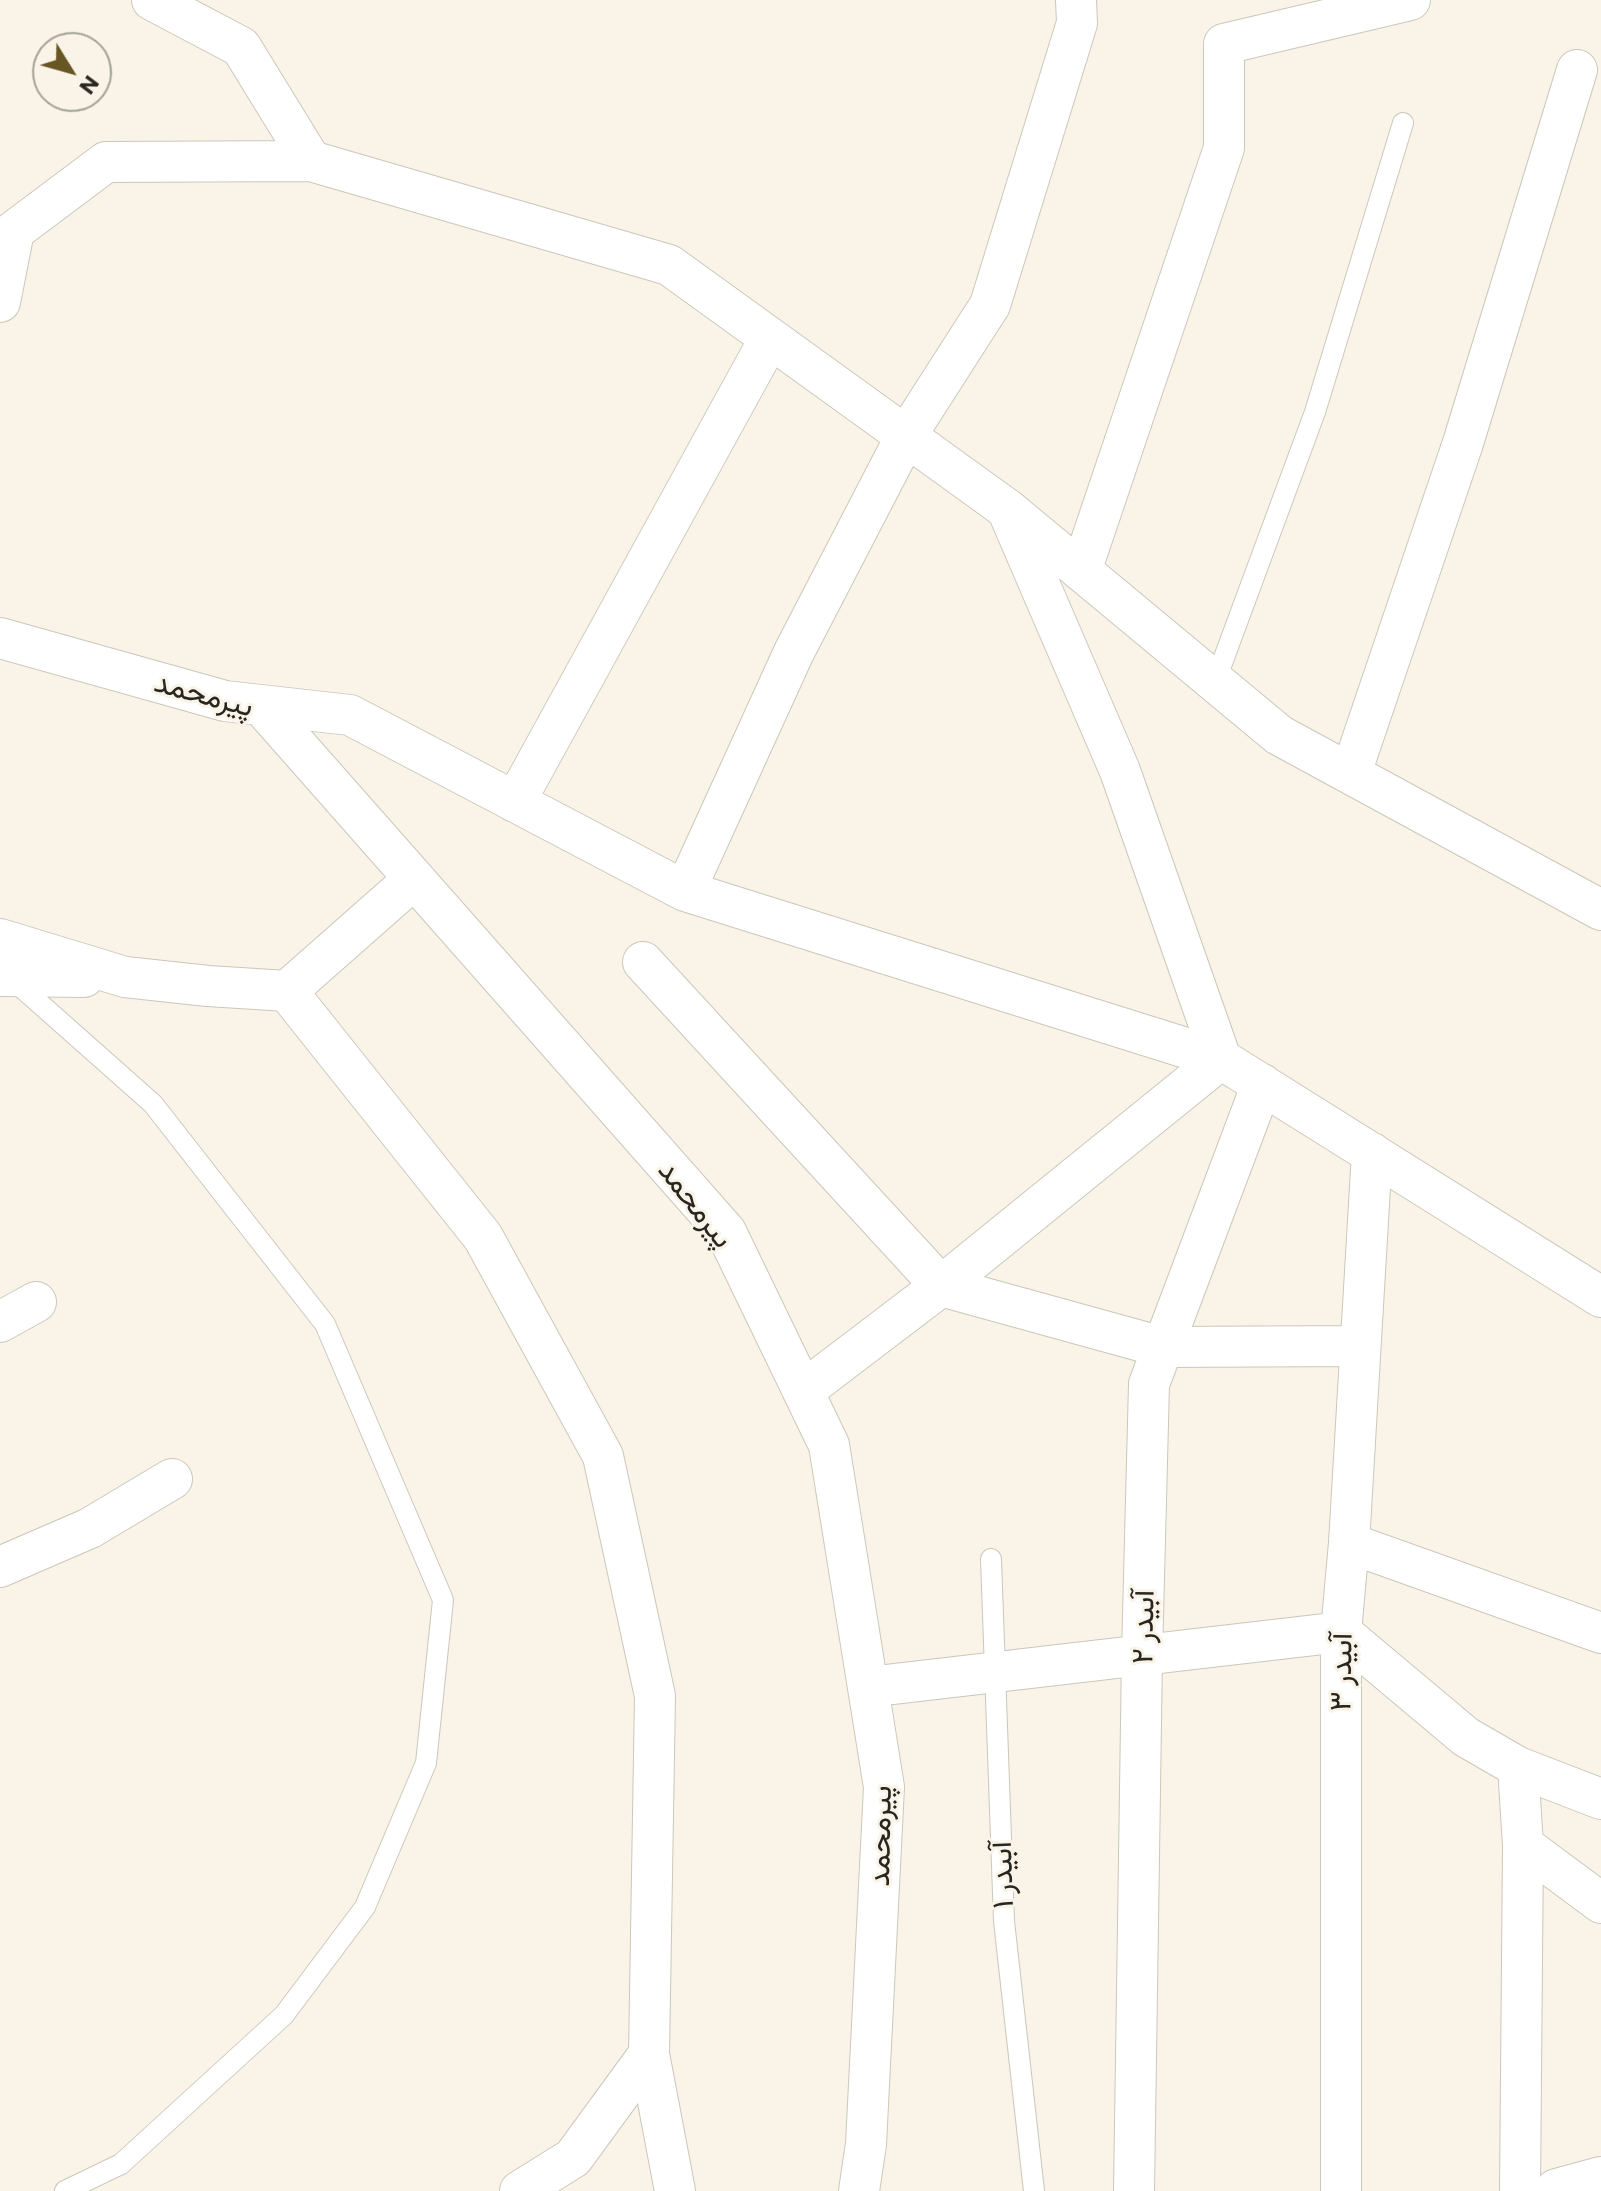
<!DOCTYPE html>
<html>
<head>
<meta charset="utf-8">
<style>
	body { margin:0 }
	#map { position:relative; width:1601px; height:2191px; overflow:hidden; background:#f9f4e7; font-family:Commissioner,sans-serif }
	canvas { display:block }
	.north { position:absolute; left:32px; top:32px; width:80px; height:80px; box-sizing:border-box; background:#f9f4e7; border:2px solid #a5a298; border-radius:50%; rotate:127deg; font-size:22px; font-weight:700; line-height:32px; text-align:center; color:#282621 }
	.north::after { content:''; display:block; margin:auto; width:28px; height:36px; background:#685725; clip-path:polygon(50% 0,100% 100%,50% 72%,0 100%) }
</style>
</head>
<body>
<div id="map">
<canvas width="1601" height="2191"></canvas>
<div class="north">N</div>
</div>
<script>
const ctx = document.querySelector('canvas').getContext('2d');
ctx.lineJoin = 'round';
const toPath = rows => new Path2D(rows.map(r => 'M' + r).join(''));
function strokePath(path, color, width, dash) { ctx.strokeStyle = color; ctx.lineWidth = width; ctx.lineCap = dash ? 'butt' : 'round'; ctx.setLineDash(dash || []); ctx.stroke(path); }
function label(font, color, halo, rows, align = 'center') {
  ctx.font = font + ' Commissioner,Vazirmatn,sans-serif'; ctx.lineWidth = 6; ctx.setLineDash([]); ctx.textBaseline = 'middle'; ctx.strokeStyle = halo; ctx.fillStyle = color; for (const [text, x, y, turn = 0] of rows) {
    ctx.save(); ctx.translate(x, y); ctx.rotate((+turn || 0) * Math.PI / 180); ctx.textAlign = isNaN(turn) ? turn : align; if (halo) ctx.strokeText(text, 0, 0); ctx.fillText(text, 0, 0); ctx.restore();
  }
}
const lane = toPath([
	[1215,682,1315,412,1403,123],
	[12,979,153,1104,325,1324,443,1600,426,1763,365,1907,284,2015,121,2164,65,2191],
	[991,1559,1004,1921,1034,2191]
]);
const street = toPath([
	[152,0,241,47,311,161,669,265,1007,509,1279,735,1601,910],
	[0,302,14,231,106,162,311,161],
	[1081,571,1224,148,1224,44,1410,0],
	[0,638,225,701,350,715,685,891,1221,1059,1601,1297],
	[261,705,726,1232,829,1445,884,1787,866,2144,859,2191],
	[1351,773,1463,443,1577,70],
	[515,802,770,338],
	[685,891,794,652,906,436,990,305,1077,23,1076,0],
	[0,939,125,977,208,986,287,991,414,879],
	[643,962,941,1286,1162,1347,1360,1346],
	[0,976,84,977],
	[287,991,483,1237,603,1456,655,1696,649,2054,675,2191],
	[0,1322,36,1302],
	[803,1391,941,1286,1221,1059,1120,771,1010,516],
	[1349,1543,1601,1633],
	[0,1567,90,1528,172,1479],
	[868,1687,1341,1632,1466,1737,1518,1767,1601,1799],
	[1518,1767,1523,1845,1520,2191],
	[1523,1845,1601,1903],
	[520,2191,573,2158,649,2054],
	[1134,2191,1142,1656,1149,1384,1262,1084],
	[1341,2191,1341,1632,1349,1543,1372,1153]
]);
const secondary = toPath([
	[1557,2191,1601,2179]
]);
const streetNames = [
	["پیرمحمد",204,694,15],
	["پیرمحمد",696,1204,52],
	["آبیدر ۲",1143,1627,-89],
	["آبیدر ۳",1341,1672,-89],
	["پیرمحمد",880,1836,-89],
	["آبیدر ۱",1002,1875,-92]
];
strokePath(lane, '#ccc7bb', 22);
strokePath(street, '#ccc7bb', 42);
strokePath(secondary, '#ccc7bb', 46);
strokePath(lane, '#fff', 20);
strokePath(street, '#fff', 40);
strokePath(secondary, '#fff', 44);
label('30px', '#282621', '#f9f4e7', streetNames);
</script>
</body>
</html>
